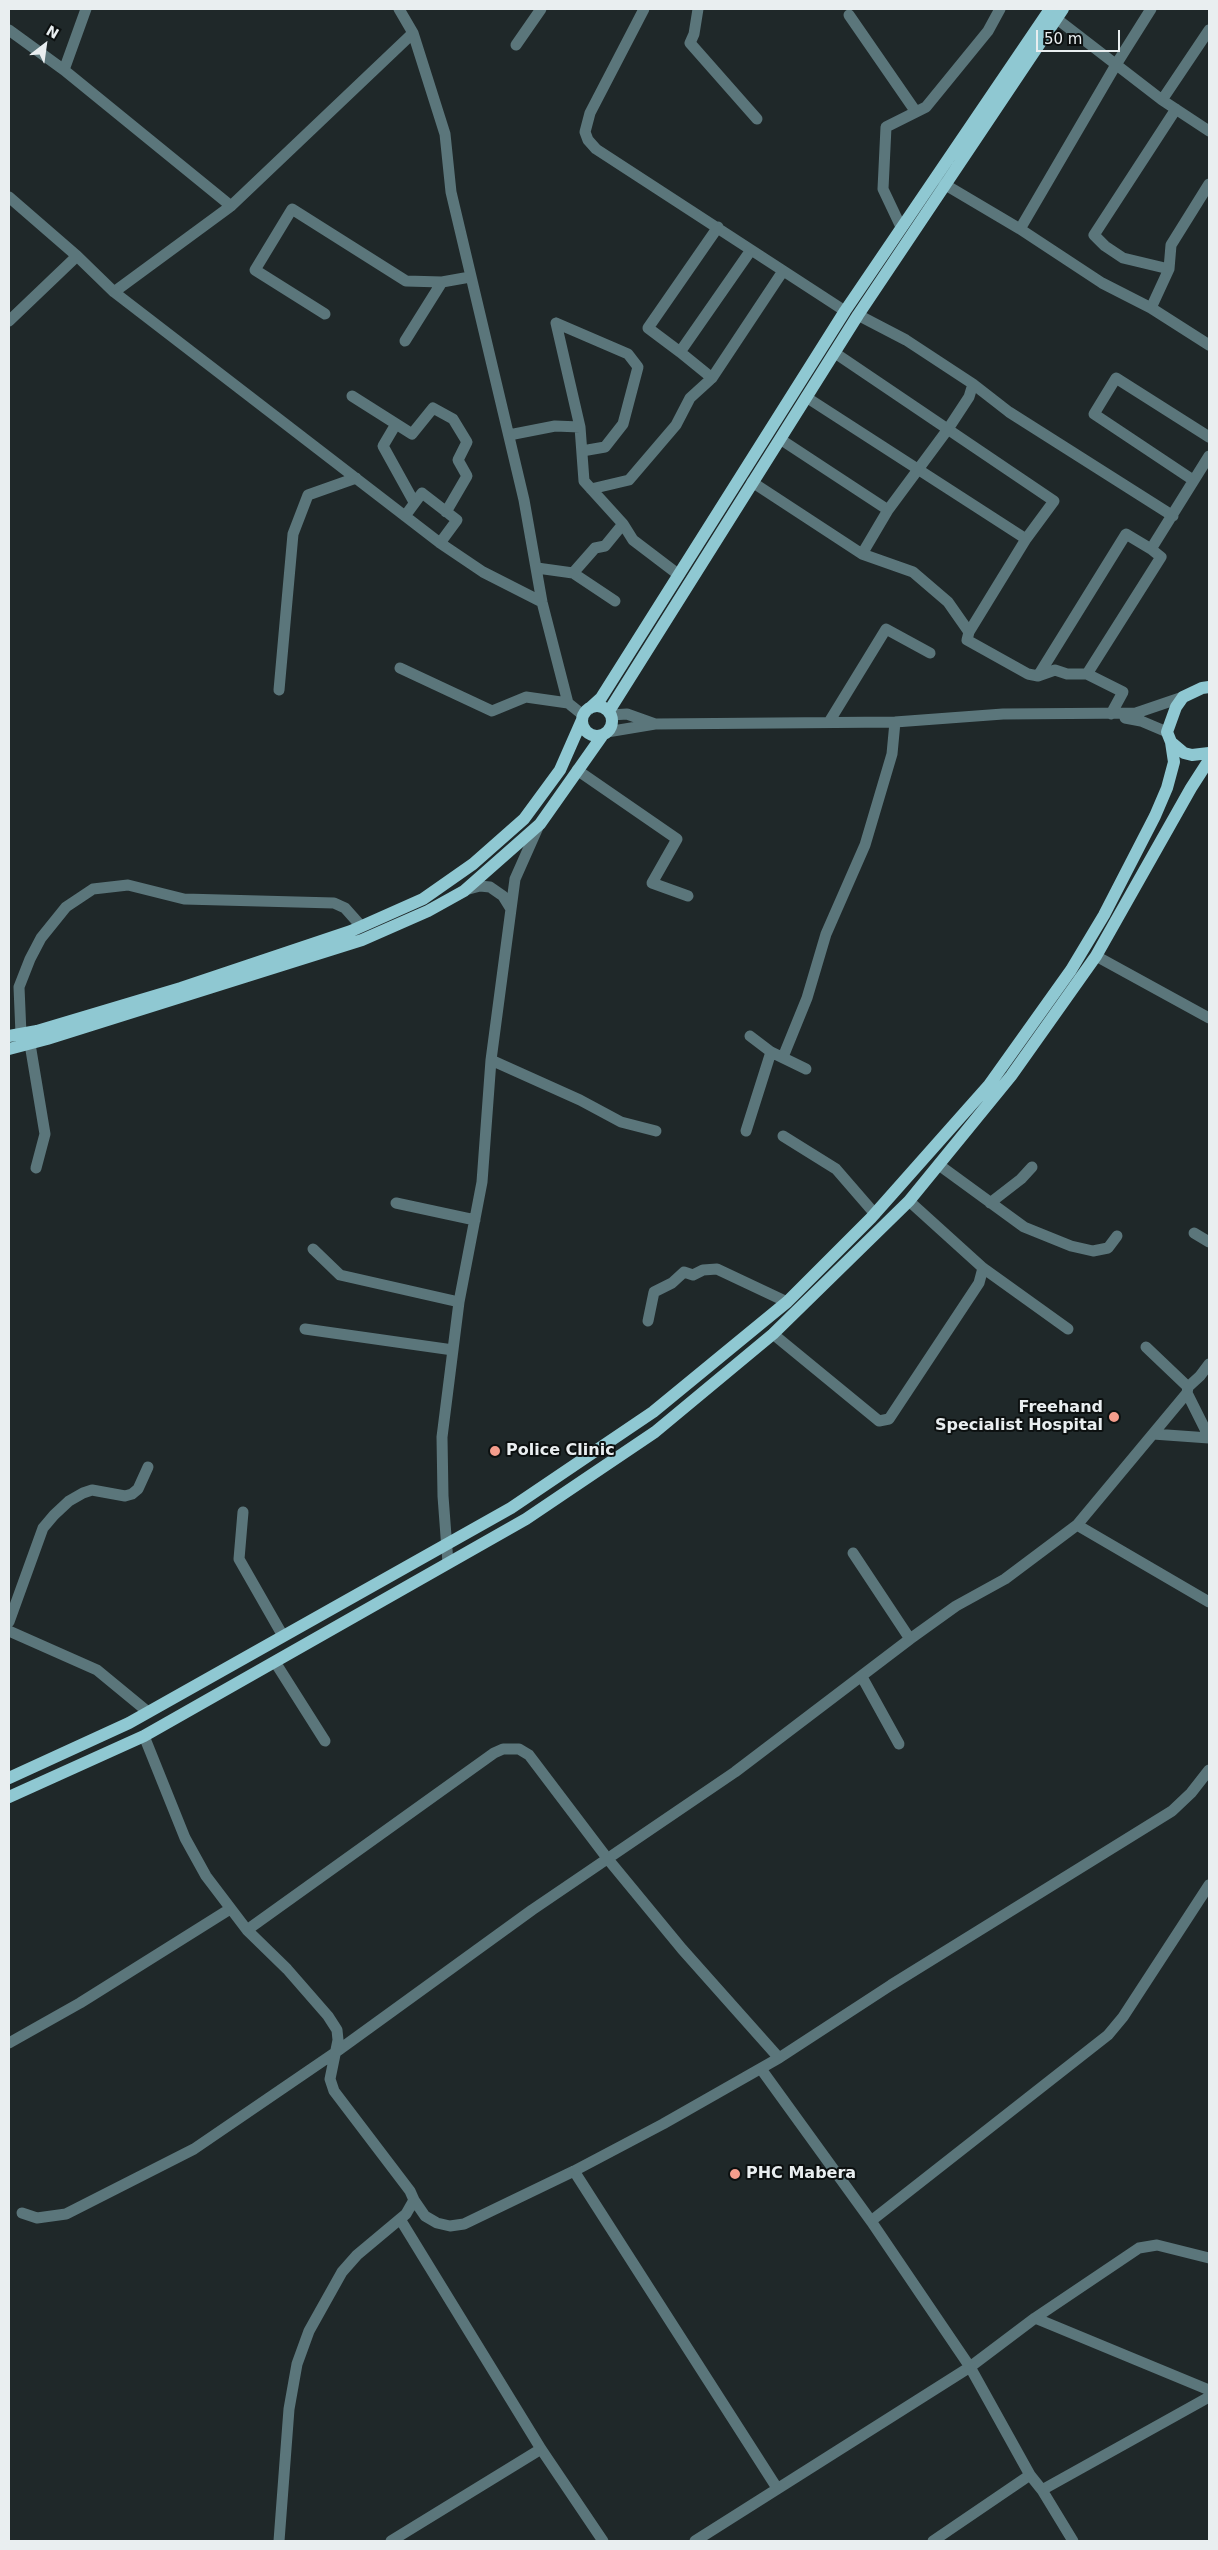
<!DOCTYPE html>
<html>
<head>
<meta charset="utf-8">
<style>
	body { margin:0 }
	#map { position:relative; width:1218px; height:2550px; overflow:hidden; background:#1f2829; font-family:"DejaVu Sans",sans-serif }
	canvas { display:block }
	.frame { position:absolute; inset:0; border:10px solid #e9eef0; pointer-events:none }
	.north { position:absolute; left:20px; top:20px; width:50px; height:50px; -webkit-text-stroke:4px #0c1010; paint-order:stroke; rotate:30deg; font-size:14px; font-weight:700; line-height:20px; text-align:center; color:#e9eef0 }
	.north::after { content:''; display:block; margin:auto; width:18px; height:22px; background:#e9eef0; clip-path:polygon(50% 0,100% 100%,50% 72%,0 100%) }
	.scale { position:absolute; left:1036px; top:30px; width:84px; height:22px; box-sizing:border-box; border:2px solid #e9eef0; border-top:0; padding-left:6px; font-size:15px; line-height:18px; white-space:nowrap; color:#e9eef0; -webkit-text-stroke:4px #0c1010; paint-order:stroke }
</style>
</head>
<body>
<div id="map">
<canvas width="1218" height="2550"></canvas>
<div class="frame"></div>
<div class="north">N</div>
<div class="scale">50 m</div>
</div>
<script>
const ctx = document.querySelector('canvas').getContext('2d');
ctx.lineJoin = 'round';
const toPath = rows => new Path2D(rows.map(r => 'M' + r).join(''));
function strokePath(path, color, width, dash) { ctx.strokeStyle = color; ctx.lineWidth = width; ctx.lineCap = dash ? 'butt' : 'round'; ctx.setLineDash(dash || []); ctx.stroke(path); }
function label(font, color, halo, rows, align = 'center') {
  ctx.font = font + ' "DejaVu Sans",sans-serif'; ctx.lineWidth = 4; ctx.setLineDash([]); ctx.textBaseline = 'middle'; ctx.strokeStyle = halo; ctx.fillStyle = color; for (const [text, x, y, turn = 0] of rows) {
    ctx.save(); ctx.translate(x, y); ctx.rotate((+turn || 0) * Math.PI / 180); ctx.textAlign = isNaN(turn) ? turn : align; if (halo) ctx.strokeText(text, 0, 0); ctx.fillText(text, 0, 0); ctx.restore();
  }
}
const minor = toPath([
	[399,9,413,33,445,134,451,192,524,500,542,602,568,703,583,715],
	[644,9,590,113,585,132,588,140,596,149,845,311],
	[698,9,694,34,690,43,757,119],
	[849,15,916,112],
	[1057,19,1162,100,1209,131],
	[9,30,64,70,231,206],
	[516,45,541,9],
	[64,70,86,9],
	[1162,100,1209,30],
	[944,184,1020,229,1102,283,1151,308,1209,345],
	[9,197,77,256,114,292,440,543,483,572,542,602],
	[901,227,883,189,886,127,926,107,988,31,1000,9],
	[1020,229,1117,63,1151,9],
	[1169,269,1123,258,1105,246,1094,235,1176,109],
	[114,292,231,206,413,33],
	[1151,308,1169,269,1171,245,1209,184],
	[325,314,255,270,292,209,406,281,442,282,470,277],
	[858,315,906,340,973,384,1009,412,1173,516],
	[9,321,77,256],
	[556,323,580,427,584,481,623,524,633,540,679,575],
	[556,323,628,354,638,367,623,424,605,447,582,451],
	[405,341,442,282],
	[680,352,648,328,718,227],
	[835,353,1054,501,1026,539,969,632,967,640,1028,674,1038,676,1055,670,1067,674,1087,674,1123,692,1111,714],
	[712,378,680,352,751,250],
	[352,396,412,434,433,408,453,419,467,442,458,460,467,476,446,512],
	[806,397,1026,539],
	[396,424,383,446,414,502],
	[509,435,555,426,580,427],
	[780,439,888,510,862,554],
	[1193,480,1094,414,1116,378,1209,437],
	[752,482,862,554,913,572,948,602,969,632],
	[591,489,629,480,676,425,690,398,712,378,783,271],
	[888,510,948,429,969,397,973,384],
	[405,516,422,493,457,520,440,543],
	[537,568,573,573,595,548,605,546,623,524],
	[573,573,615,601],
	[400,668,492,711,526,697,568,703],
	[1087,674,1161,557,1151,549],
	[1038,676,1126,534,1151,549,1209,456],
	[279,690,293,534,308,495,356,478],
	[611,715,627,714,655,724],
	[1125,718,1141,721,1167,732],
	[829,722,886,629,930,653],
	[607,732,655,724,895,722,1003,714,1136,713,1183,697],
	[577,770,677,839,652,883,688,896],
	[465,890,480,886,490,887,503,896,511,909],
	[1096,956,1209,1018],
	[21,1034,19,987,30,959,41,938,66,907,93,889,128,885,184,899,334,903,345,908,361,926],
	[750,1036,771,1052,806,1069],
	[30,1044,45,1134,36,1168],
	[783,1057,807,998,826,934,865,845,892,754,895,722],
	[491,1060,580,1100,621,1122,656,1131],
	[746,1131,771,1052],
	[783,1136,836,1169,875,1214],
	[939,1165,1024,1227,1071,1246,1093,1251,1108,1248,1117,1236],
	[909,1201,983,1268,1068,1329],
	[396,1203,475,1220],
	[990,1203,1021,1179,1032,1167],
	[1194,1233,1209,1242],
	[313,1249,340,1275,459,1302],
	[648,1321,654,1292,672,1283,684,1272,693,1275,703,1270,717,1269,787,1302],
	[305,1329,453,1350],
	[773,1334,879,1421,889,1419,979,1283,983,1268],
	[1146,1347,1188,1387],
	[1187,1393,1209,1437],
	[1153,1434,1209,1438],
	[243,1512,239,1559,283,1636],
	[1077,1525,1209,1602],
	[853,1553,910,1639],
	[448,1563,443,1496,442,1437,459,1302,482,1182,491,1060,515,879,539,825],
	[9,1622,43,1528,54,1515,69,1501,83,1493,92,1490,125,1496,132,1494,138,1489,148,1467],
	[9,1631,97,1670,148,1712],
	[275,1662,325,1741],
	[862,1677,899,1744],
	[144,1736,185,1838,206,1876,247,1930,287,1969,328,2016,337,2030,338,2040,330,2079,334,2091,410,2191,414,2200,406,2214,357,2255,342,2272,309,2331,297,2364,289,2409,279,2541],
	[247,1930,494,1753,503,1749,519,1749,529,1755,607,1858,682,1949,779,2058],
	[9,2043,80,2003,230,1909],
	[761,2069,871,2221,970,2367,1030,2475,1042,2490,1073,2541],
	[574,2171,777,2488],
	[414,2200,425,2216,437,2223,450,2226,464,2224,574,2171,663,2124,779,2058,891,1985,1172,1811,1191,1793,1209,1770],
	[22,2213,37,2218,66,2214,194,2149,336,2052,532,1910,735,1772,910,1639,956,1606,1005,1579,1077,1525,1187,1393,1188,1387,1200,1376,1209,1364],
	[400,2219,541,2449,603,2541],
	[871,2221,1108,2035,1123,2017,1209,1885],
	[1035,2318,1209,2390],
	[1042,2490,1209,2397],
	[391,2541,541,2449],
	[695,2541,970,2367,1035,2318,1139,2248,1157,2245,1209,2258],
	[933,2541,1030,2475]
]);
const major = toPath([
	[1209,687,1202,688,1183,697,1176,707,1167,732,1171,742,1184,753,1192,755,1209,753],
	'582 721a15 15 0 1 1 30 0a15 15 0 1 1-30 0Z',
	[590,708,601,698,845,311,1050,9],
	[609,711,858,315,1063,9],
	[9,1036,37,1031,181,988,351,931,423,899,473,864,524,819,560,770,582,720],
	[9,1049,47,1039,362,940,428,911,464,891,540,824,602,736],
	[9,1778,129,1723,511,1508,653,1412,787,1302,871,1218,989,1085,1071,970,1104,915,1155,816,1167,788,1174,762,1171,742],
	[9,1797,144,1736,526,1519,655,1432,773,1334,909,1201,1011,1076,1096,956,1191,788,1209,760]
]);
const markers = [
	[1114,1417,6,"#f49d8c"],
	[495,1451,6,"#f49d8c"],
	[735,2174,6,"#f49d8c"]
];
const poiNames = [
	["Freehand",1103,1408,"right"],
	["Specialist Hospital",1103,1426,"right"],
	["Police Clinic",506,1451],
	["PHC Mabera",746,2174]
];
strokePath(minor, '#5b767b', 11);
strokePath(major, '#8fc8d2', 12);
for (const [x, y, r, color] of markers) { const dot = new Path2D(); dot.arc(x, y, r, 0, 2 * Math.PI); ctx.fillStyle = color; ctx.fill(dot); strokePath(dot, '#0c1010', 2); }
label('bold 16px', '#e9eef0', '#0c1010', poiNames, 'left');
</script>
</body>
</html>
